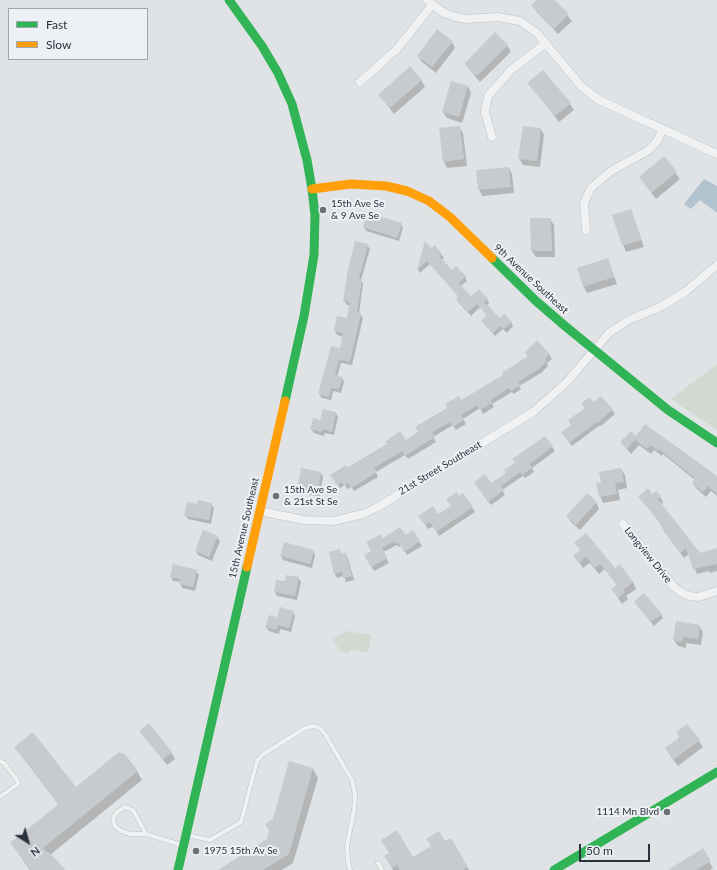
<!DOCTYPE html>
<html>
<head>
<meta charset="utf-8">
<style>
	body { margin:0 }
	#map { position:relative; width:717px; height:870px; overflow:hidden; background:#e0e3e5; font-family:Lato,sans-serif }
	canvas { display:block }
	.legend { position:absolute; left:8px; top:8px; width:140px; height:52px; box-sizing:border-box; background:#edf1f5; border:1px solid #9ea5ab; margin:0; padding:5px 7px; list-style:none; font-size:12px; color:#28323d }
	.legend li { display:flex; align-items:center; gap:8px; height:20px }
	.legend b { width:20px; border:1px solid #9ea5ab }
	.north { position:absolute; left:8px; top:822px; width:40px; height:40px; -webkit-text-stroke:3px #edf1f5; paint-order:stroke; rotate:143deg; font-size:11px; font-weight:700; line-height:16px; text-align:center; color:#28323d }
	.north::after { content:''; display:block; margin:auto; width:14px; height:18px; background:#28323d; clip-path:polygon(50% 0,100% 100%,50% 72%,0 100%) }
	.scale { position:absolute; left:579px; top:844px; width:71px; height:18px; box-sizing:border-box; border:2px solid #28323d; border-top:0; padding-left:5px; font-size:12px; line-height:14px; white-space:nowrap; color:#28323d; -webkit-text-stroke:3px #edf1f5; paint-order:stroke }
</style>
</head>
<body>
<div id="map">
<canvas width="717" height="870"></canvas>
<ul class="legend">
<li><b style="height:5px;background:#30b455"></b>Fast</li>
<li><b style="height:5px;background:#ff9f0a"></b>Slow</li>
</ul>
<div class="north">N</div>
<div class="scale">50 m</div>
</div>
<script>
const ctx = document.querySelector('canvas').getContext('2d');
ctx.lineJoin = 'round';
function fill(path, color) { ctx.fillStyle = color; ctx.fill(path, 'evenodd'); }
const toPath = rows => new Path2D(rows.map(r => 'M' + r).join(''));
function strokePath(path, color, width, dash) { ctx.strokeStyle = color; ctx.lineWidth = width; ctx.lineCap = dash ? 'butt' : 'round'; ctx.setLineDash(dash || []); ctx.stroke(path); }
function label(font, color, halo, rows, align = 'center') {
  ctx.font = font + ' Lato,sans-serif'; ctx.lineWidth = 4; ctx.setLineDash([]); ctx.textBaseline = 'middle'; ctx.strokeStyle = halo; ctx.fillStyle = color; for (const [text, x, y, turn = 0] of rows) {
    ctx.save(); ctx.translate(x, y); ctx.rotate((+turn || 0) * Math.PI / 180); ctx.textAlign = isNaN(turn) ? turn : align; if (halo) ctx.strokeText(text, 0, 0); ctx.fillText(text, 0, 0); ctx.restore();
  }
}
const green = toPath([
	[717,364,717,430,671,399],
	[346,631,371,635,368,653,352,650,347,654,339,650,333,639]
]);
const water = toPath([
	[704,179,717,186,717,213,700,200,691,209,684,204]
]);
const shadow = toPath([
	[537,0,554,0,572,21,558,34,536,11,532,5],
	[452,42,455,48,436,73,422,62,418,56],
	[507,45,511,52,480,82,465,64],
	[421,80,425,87,394,114,379,95],
	[529,83,570,104,574,110,559,122],
	[468,86,471,93,462,123,447,118,443,112],
	[459,127,463,133,467,166,447,168,444,161],
	[541,129,544,135,540,167,523,165,519,158],
	[664,158,680,179,656,199,640,177],
	[509,168,512,174,514,193,482,196,479,189],
	[631,210,644,247,626,252,613,216],
	[531,219,550,219,554,225,555,257,536,257,532,251],
	[401,224,403,228,399,241,366,231,364,227],
	[425,243,431,250,441,254,444,258,442,260,452,271,465,277,467,281,461,286,471,297,487,299,489,303,487,306,500,319,511,322,513,326,507,333,503,329,495,336,482,321,488,316,480,307,471,316,459,303,457,299,459,297,430,264,420,273,418,270],
	[367,245,370,249,361,280,363,284,359,314,363,318,352,365,341,363,337,377,342,378,344,382,341,393,333,391,331,400,322,398,319,394,340,349,344,337,337,335,335,331,338,317,347,319,350,306,347,305,344,301],
	[608,259,617,284,587,293,584,287],
	[526,352,549,354,552,359,547,363,548,366,541,373,519,386,521,389,514,394,512,392,492,404,494,407,483,414,480,408,463,419,466,424,456,430,453,425,433,437,436,442,408,459,405,455,376,472,378,477,354,491,351,487,347,489,345,485,340,488,332,475,406,442,461,401,504,375,528,357],
	[601,397,615,414,601,426,600,425,572,446,565,436,585,409,583,404,594,404],
	[336,413,338,417,334,435,325,433,324,436,314,433,311,429,320,421],
	[545,437,555,451,532,468,534,472,525,478,523,476,502,490,505,495,491,505,477,486,491,485,507,473,516,463],
	[636,437,717,477,717,496,711,491,706,497,696,488,693,483,695,480,663,454,662,456,654,450,651,454,639,445,631,454,621,442],
	[621,469,625,475,627,488,618,490,620,500,603,503,600,496,602,483],
	[321,473,323,477,320,496,310,495,307,490,302,489,299,485],
	[463,494,475,512,439,536,433,526,428,529,420,516,438,515,452,506],
	[652,495,660,497,663,502,661,505,699,554,717,549,717,571,710,573,709,571,697,574,689,554,684,558,664,531,662,525,639,497],
	[596,502,599,509,580,530,571,522,567,516],
	[211,504,214,508,211,524,188,519,185,515,198,506],
	[413,532,422,546,407,555,401,545,399,547,397,545,383,552,389,563,374,571,365,556,373,552,383,539,405,537],
	[217,537,220,541,212,561,198,555,196,551],
	[575,543,633,582,636,589,626,596,628,599,622,604,612,589,617,585,605,569,599,574,590,563,583,568,575,556,581,551],
	[339,550,342,555,346,554,348,558,354,580,346,582,344,576,337,578,335,574],
	[313,551,315,555,312,568,283,560,281,556],
	[196,571,199,575,195,591,182,588,180,582,173,581,171,577],
	[298,578,301,582,297,600,277,596,275,592],
	[638,606,661,614,663,618,654,626],
	[293,612,295,616,291,632,280,629,279,634,269,631,266,627,277,619],
	[699,626,703,632,701,645,686,643,686,648,678,646,674,640],
	[687,725,703,747,678,766,670,755,680,738,677,733],
	[141,731,171,752,175,759,167,765],
	[15,747,76,788,137,771,142,780,50,855,64,870,30,870,11,843,59,805],
	[313,769,318,778,293,863,282,870,220,870,267,840,274,820],
	[450,839,469,870,393,870,385,856,413,858],
	[702,850,713,868,710,870,679,870]
]);
const building = toPath([
	[536,0,555,0,569,14,554,29,531,5],
	[437,29,453,41,432,67,417,56],
	[495,32,508,45,478,75,475,75,464,64],
	[410,66,422,80,390,108,378,95],
	[543,70,571,103,555,116,527,83],
	[451,81,468,86,459,117,442,112],
	[460,126,464,159,443,162,439,128],
	[523,126,541,128,537,161,518,159],
	[664,156,677,172,651,193,639,177],
	[509,167,511,187,478,190,476,170],
	[631,209,641,240,622,246,612,215],
	[367,213,402,223,397,238,363,227],
	[530,218,551,218,552,251,531,251],
	[355,241,368,244,359,279,362,279,357,312,361,313,350,362,339,359,335,375,342,377,339,389,331,388,329,397,318,394,331,346,340,348,343,333,334,331,337,316,347,318,350,302,343,301,347,274],
	[425,241,431,248,435,245,442,254,439,256,452,270,456,266,466,276,459,283,471,296,479,289,488,299,484,302,500,318,504,314,512,322,504,329,500,326,493,333,481,321,487,315,477,304,468,312,456,299,458,296,427,261,417,270],
	[608,258,614,277,583,287,577,268],
	[537,340,550,354,545,359,547,361,539,369,518,382,520,385,511,391,509,388,491,400,492,403,480,410,477,405,461,415,464,420,453,427,450,422,432,432,435,437,405,456,402,451,374,468,377,472,351,488,348,483,344,486,342,482,337,485,330,475,346,465,348,467,387,444,385,442,400,431,406,440,418,432,415,427,447,408,445,404,459,396,461,400,503,375,502,373,528,356,525,352],
	[601,396,613,409,598,423,597,422,569,443,561,432,571,425,568,420,585,408,581,404,589,397,594,402],
	[323,409,336,412,332,432,323,429,322,432,310,429,313,418,320,420],
	[645,424,717,476,717,494,708,486,703,492,692,483,695,478,659,449,658,451,651,445,647,449,635,440,627,449,620,442,631,431,636,436],
	[545,436,553,446,530,464,532,468,522,475,520,472,501,486,504,490,488,502,474,482,485,474,491,483,506,473,504,470,515,463,512,459],
	[301,468,321,472,318,493,307,491,307,487,298,485],
	[621,468,624,482,615,483,617,494,599,497,596,483,601,482,599,472],
	[648,488,652,494,656,491,661,496,658,499,700,553,717,548,717,564,693,569,686,548,680,553,660,525,662,524,638,497],
	[457,492,459,496,463,493,473,507,436,532,430,522,425,525,418,516,433,506,438,514,451,506,446,499],
	[587,493,597,502,576,525,566,516],
	[198,500,212,503,209,520,184,516,187,502,197,504],
	[400,527,406,535,413,530,420,541,404,552,398,542,396,544,394,541,382,548,387,558,371,567,364,555,371,551,366,542,381,534,383,538],
	[203,530,218,536,209,557,195,551],
	[586,533,615,568,620,564,633,582,623,590,625,592,618,598,611,589,617,585,600,564,595,568,586,557,579,563,573,556,580,550,574,543],
	[284,542,314,550,310,564,280,556],
	[340,549,341,554,346,553,352,576,343,578,342,572,334,574,329,552],
	[173,564,197,570,193,587,179,584,180,579,170,577],
	[286,575,299,577,295,596,274,592,276,580,285,581],
	[644,593,662,614,651,622,634,602],
	[280,607,294,611,289,628,278,625,277,630,265,627,269,615,277,617],
	[676,621,700,625,698,639,683,637,682,642,673,640],
	[149,723,172,752,163,760,139,731],
	[687,724,700,740,673,760,665,748,680,737,676,732],
	[33,732,76,787,119,752,125,754,138,771,43,848,57,860,65,870,31,870,10,843,59,804,14,747],
	[289,761,313,768,289,854,263,870,218,870,267,839,269,830,265,824,273,819],
	[397,830,413,857,431,846,426,839,439,831,445,841,451,838,468,867,463,870,400,870,397,865,392,868,384,856,389,853,381,840],
	[703,848,711,861,696,870,668,870]
]);
const lane = toPath([
	[0,761,4,763,17,780,18,784,0,797],
	[146,834,133,810,125,807,118,811,113,818,115,826,121,831,131,834,146,834,182,845],
	[187,835,210,840,241,822,257,761,262,755,305,728,313,726,320,728,325,734,352,780,355,795,354,810,347,846,348,861,350,870],
	[378,863,382,870]
]);
const street = toPath([
	[427,0,444,13,456,17,466,19,498,17,520,21,537,33,581,86,599,100,717,154],
	[360,82,397,49,432,5],
	[492,137,485,112,488,96,511,70,546,43],
	[586,230,584,203,591,188,611,171,649,150,657,141,663,129],
	[259,511,304,520,333,521,363,514,378,507,533,412,566,383,609,333,629,320,662,306,685,292,717,265],
	[623,524,674,587,681,592,689,596,698,597,717,591]
]);
const fast = toPath([
	[229,0,262,46,278,73,292,104,307,160,312,189,315,215,314,255,304,316,285,401],
	[492,258,536,301,565,326,668,410,717,443],
	[178,870,247,567],
	[554,870,717,772]
]);
const slow = toPath([
	[312,189,351,184,386,186,407,191,429,201,450,217,492,258],
	[247,567,285,401]
]);
const markers = [
	[323,210,4,"#687078"],
	[276,496,4,"#687078"],
	[667,812,4,"#687078"],
	[196,851,4,"#687078"]
];
const poiNames = [
	["15th Ave Se",331,204],
	["& 9 Ave Se",331,216],
	["15th Ave Se",284,490],
	["& 21st St Se",284,502],
	["1114 Mn Blvd",659,812,"right"],
	["1975 15th Av Se",204,851]
];
const streetNames = [
	["9th Avenue Southeast",531,279,43],
	["21st Street Southeast",440,468,-31],
	["15th Avenue Southeast",244,528,-77],
	["Longview Drive",648,555,51]
];
fill(green, '#d2d9d1');
fill(water, '#b0c3cf');
fill(shadow, '#0003');
fill(building, '#c8cbcd');
strokePath(lane, '#bec1c3', 5);
strokePath(street, '#bec1c3', 9);
strokePath(lane, '#eff1f2', 4);
strokePath(street, '#eff1f2', 8);
strokePath(fast, '#30b455', 9);
strokePath(slow, '#ff9f0a', 9);
for (const [x, y, r, color] of markers) { const dot = new Path2D(); dot.arc(x, y, r, 0, 2 * Math.PI); ctx.fillStyle = color; ctx.fill(dot); strokePath(dot, '#edf1f5', 1.5); }
label('10px', '#28323d', '#edf1f5', poiNames, 'left');
label('10px', '#28323d', '#edf1f5', streetNames);
</script>
</body>
</html>
